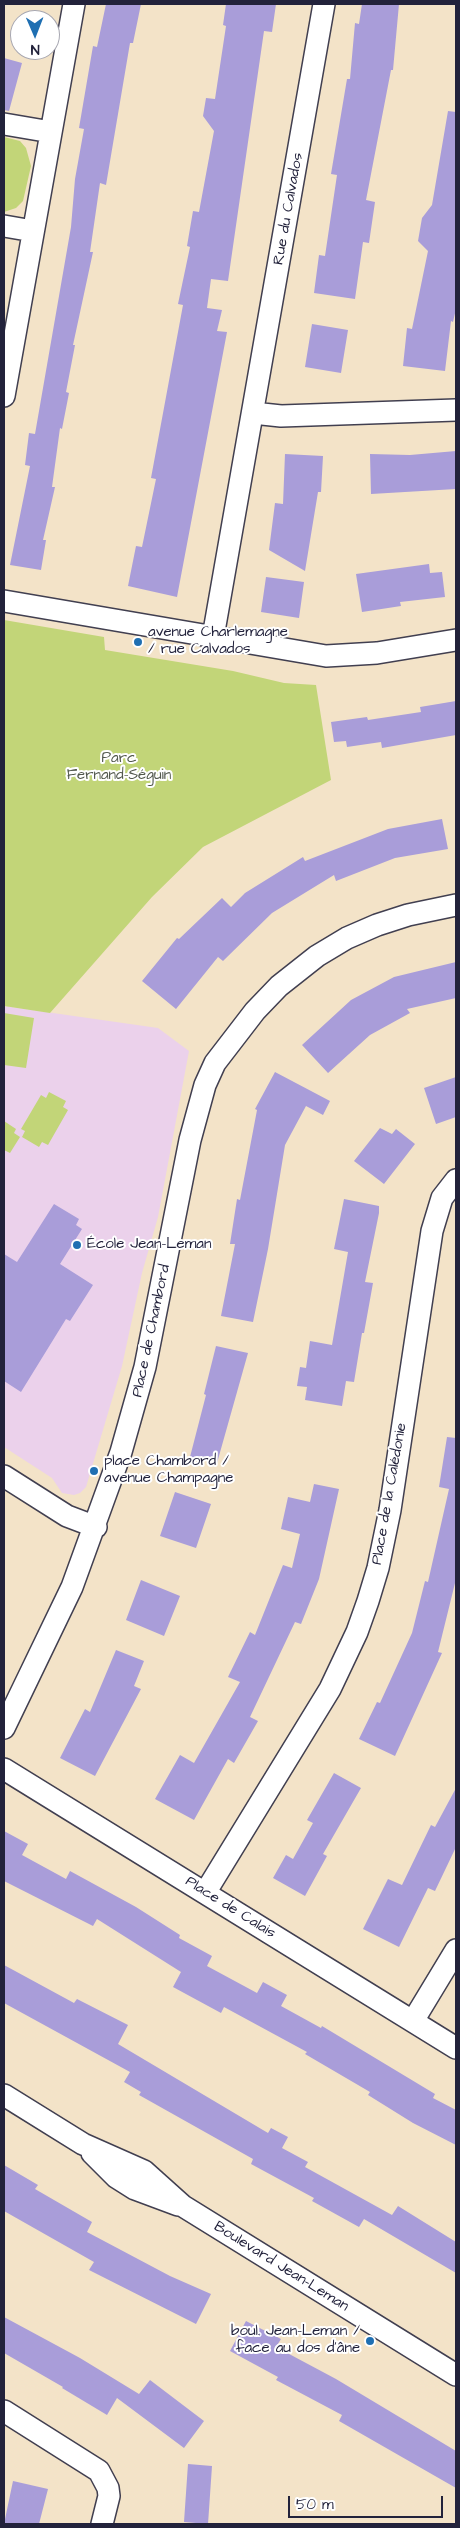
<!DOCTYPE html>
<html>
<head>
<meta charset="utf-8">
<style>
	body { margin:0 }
	#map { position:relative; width:460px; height:2528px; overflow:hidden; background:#f3e3c8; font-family:"Architects Daughter",sans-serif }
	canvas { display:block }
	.frame { position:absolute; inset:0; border:5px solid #22223b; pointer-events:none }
	.north { position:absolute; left:10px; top:10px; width:50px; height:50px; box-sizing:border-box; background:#fff; border:1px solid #a7a7b1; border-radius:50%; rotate:179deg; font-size:14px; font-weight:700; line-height:20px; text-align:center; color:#22223b }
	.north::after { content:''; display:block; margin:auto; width:18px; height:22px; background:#1f6fb2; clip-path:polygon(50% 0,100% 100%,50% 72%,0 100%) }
	.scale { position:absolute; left:288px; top:2496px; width:155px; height:22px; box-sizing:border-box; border:2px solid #22223b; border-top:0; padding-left:6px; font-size:15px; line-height:18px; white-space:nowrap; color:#22223b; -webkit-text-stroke:4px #fff; paint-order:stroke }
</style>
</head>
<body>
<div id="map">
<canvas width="460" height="2528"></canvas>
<div class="frame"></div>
<div class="north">N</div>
<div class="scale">50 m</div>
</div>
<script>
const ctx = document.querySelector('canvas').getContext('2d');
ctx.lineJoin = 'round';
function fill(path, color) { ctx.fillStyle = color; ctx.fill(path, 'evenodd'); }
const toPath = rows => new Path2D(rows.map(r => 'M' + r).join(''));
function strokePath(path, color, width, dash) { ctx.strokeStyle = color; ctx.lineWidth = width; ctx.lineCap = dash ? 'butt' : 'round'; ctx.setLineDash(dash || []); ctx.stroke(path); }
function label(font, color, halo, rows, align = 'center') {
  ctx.font = font + ' "Architects Daughter",sans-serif'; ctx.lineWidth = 4; ctx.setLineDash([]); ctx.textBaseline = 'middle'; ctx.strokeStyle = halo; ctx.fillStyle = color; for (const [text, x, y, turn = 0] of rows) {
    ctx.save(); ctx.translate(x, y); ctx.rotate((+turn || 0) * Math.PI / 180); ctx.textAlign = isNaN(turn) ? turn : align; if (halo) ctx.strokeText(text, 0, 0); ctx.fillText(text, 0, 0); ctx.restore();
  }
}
const built = toPath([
	[4,1006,158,1028,189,1051,158,1217,142,1273,122,1366,86,1487,80,1493,74,1495,62,1493,52,1478,4,1447]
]);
const green = toPath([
	[4,137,20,141,26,148,31,166,23,201,16,208,4,212],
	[4,620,104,637,105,650,233,671,284,683,316,685,331,780,203,847,152,897,50,1013,4,1006],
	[4,1013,34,1018,26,1068,4,1065],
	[49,1092,66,1101,63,1107,68,1110,48,1145,42,1142,39,1147,22,1137,25,1131,21,1129,41,1095,46,1098],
	[4,1121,16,1129,14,1133,20,1137,10,1153,4,1150]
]);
const building = toPath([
	[106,4,141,4,133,43,130,43,106,185,100,183,90,252,93,252,73,345,75,345,66,392,69,393,62,429,60,428,52,487,55,487,43,540,46,540,41,570,10,565,30,466,25,465,29,433,35,434,71,227,75,179,84,129,79,128,93,46,97,47],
	[226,4,276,4,272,32,264,31,228,281,211,279,207,308,222,310,217,331,227,332,177,597,128,586,136,546,142,547,156,479,151,478,183,305,178,304,190,247,187,246,193,211,199,212,214,131,203,116,206,98,215,99,226,26,223,25],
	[362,4,399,4,393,70,391,70,366,200,375,202,369,243,363,242,355,299,314,293,319,255,325,256,337,175,331,174,347,79,350,79,355,23,359,24],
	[4,58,22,63,9,111,4,110],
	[448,111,456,112,456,309,453,322,451,321,445,371,403,366,407,328,412,329,428,251,418,241,422,218,432,205],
	[312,324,348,330,341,373,305,367],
	[456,451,456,489,371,494,370,454,410,455],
	[285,454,323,456,321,492,318,492,305,571,269,550,275,503,283,504],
	[429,564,430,573,442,572,445,597,400,602,401,606,362,612,356,574],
	[266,577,304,582,299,618,261,612],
	[456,701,456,735,382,748,381,742,347,747,346,741,334,742,331,722,367,717,368,720,421,712,420,707],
	[442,819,448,849,395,858,336,881,334,875,272,913,223,961,218,957,176,1009,142,981,177,938,179,939,222,898,231,907,245,893,303,857,305,861,388,829],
	[456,962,456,998,407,1009,410,1013,370,1035,328,1073,302,1045,351,1000,394,977],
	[275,1072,330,1101,323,1115,306,1106,285,1145,268,1249,253,1322,221,1316,235,1244,230,1244,237,1199,240,1200,257,1110,255,1109],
	[456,1077,456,1117,436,1124,424,1088],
	[380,1128,392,1134,396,1129,415,1144,384,1184,354,1161],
	[344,1199,379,1206,379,1213,365,1282,373,1283,364,1333,362,1333,354,1382,346,1381,342,1406,305,1400,307,1387,297,1386,300,1367,306,1368,310,1341,332,1345,348,1252,334,1249],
	[54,1204,79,1219,76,1225,82,1229,60,1264,93,1285,70,1321,66,1319,21,1392,4,1381,4,1254,17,1262],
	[216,1346,248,1353,217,1463,190,1457,206,1395,204,1394],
	[447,1437,456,1438,456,1579,438,1652,442,1653,395,1756,359,1739,377,1702,380,1703,412,1633,425,1581,428,1582,449,1489,439,1487],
	[314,1484,339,1489,319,1579,301,1624,295,1622,250,1717,258,1721,234,1763,228,1759,194,1820,155,1799,180,1755,194,1763,240,1682,228,1677,250,1632,255,1635,283,1565,292,1568,300,1534,281,1529,288,1497,310,1502],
	[175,1492,211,1504,196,1548,160,1536],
	[141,1580,180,1596,164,1636,126,1620],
	[116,1650,144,1661,134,1686,141,1689,95,1776,60,1758,85,1709,90,1712],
	[334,1773,361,1788,323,1854,327,1856,305,1896,273,1878,286,1855,293,1859,313,1823,307,1820],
	[456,1788,456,1847,435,1891,428,1888,399,1947,363,1929,388,1879,402,1885,431,1825,435,1827],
	[4,1831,28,1844,22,1855,66,1879,70,1871,136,1907,180,1935,179,1938,212,1956,207,1966,257,1993,263,1982,287,1995,281,2006,321,2028,322,2026,435,2094,433,2098,456,2110,456,2145,413,2123,368,2095,370,2092,305,2054,307,2052,224,2007,221,2013,173,1987,181,1972,97,1919,93,1926,4,1881],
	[4,1965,74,2003,77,1999,128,2025,118,2044,268,2133,271,2128,288,2137,282,2148,308,2162,305,2167,392,2215,398,2206,456,2242,456,2273,364,2219,359,2227,312,2201,314,2198,251,2164,253,2159,139,2095,141,2092,124,2082,130,2072,4,2003],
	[4,2165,38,2185,35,2189,92,2222,87,2232,170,2276,211,2294,196,2324,89,2270,94,2262,4,2211],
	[4,2317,80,2358,139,2394,150,2380,204,2421,184,2448,117,2398,107,2415,62,2388,63,2387,4,2353],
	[246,2321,281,2339,276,2347,336,2379,456,2451,456,2488,339,2421,342,2415,276,2380,278,2377,230,2351],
	[188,2464,212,2466,208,2524,184,2522],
	[13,2481,48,2489,39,2524,4,2524]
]);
const minor = toPath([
	[4,124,51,132],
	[4,226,33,231],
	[4,396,74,4],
	[253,413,281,416,456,410],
	[4,601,326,656,377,653,456,640],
	[213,637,324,4],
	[4,1476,67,1516,96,1527],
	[4,1728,72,1587,121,1452,145,1367,190,1140,205,1085,215,1063,255,1011,279,986,317,956,347,938,377,925,408,915,456,905],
	[4,1769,456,2048],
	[205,1893,330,1689,357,1632,368,1601,378,1568,390,1510,432,1231,442,1198,456,1180],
	[413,2021,456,1950],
	[4,2095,83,2144,144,2171,183,2206,456,2375],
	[92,2153,116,2177,135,2189,178,2205],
	[4,2411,99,2471,108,2488,109,2496,102,2524]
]);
const markers = [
	[138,642,5,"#1f6fb2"],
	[77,1245,5,"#1f6fb2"],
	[94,1471,5,"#1f6fb2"],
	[370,2341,5,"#1f6fb2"]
];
const streetNames = [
	["Rue du Calvados",289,209,-80],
	["Place de Chambord",152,1331,-78],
	["Place de la Calédonie",390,1494,-80],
	["Place de Calais",230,1908,32],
	["Boulevard Jean-Leman",281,2267,32]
];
const poiNames = [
	["avenue Charlemagne",148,633],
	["/ rue Calvados",148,650],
	["École Jean-Leman",87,1245],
	["place Chambord /",104,1462],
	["avenue Champagne",104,1479],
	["boul. Jean-Leman /",360,2332,"right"],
	["face au dos d'âne",360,2349,"right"]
];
const parkNames = [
	["Parc",119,759],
	["Fernand-Séguin",119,776]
];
fill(built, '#ebd1eb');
fill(green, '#c2d578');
fill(building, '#a99dd9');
strokePath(minor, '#413f50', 24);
strokePath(minor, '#fff', 21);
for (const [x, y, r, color] of markers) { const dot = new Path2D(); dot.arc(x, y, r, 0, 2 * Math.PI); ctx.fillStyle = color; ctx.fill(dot); strokePath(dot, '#fff', 2); }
label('15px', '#22223b', '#fff', streetNames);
label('15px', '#22223b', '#fff', poiNames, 'left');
label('15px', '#52584d', '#fff', parkNames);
</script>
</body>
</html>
